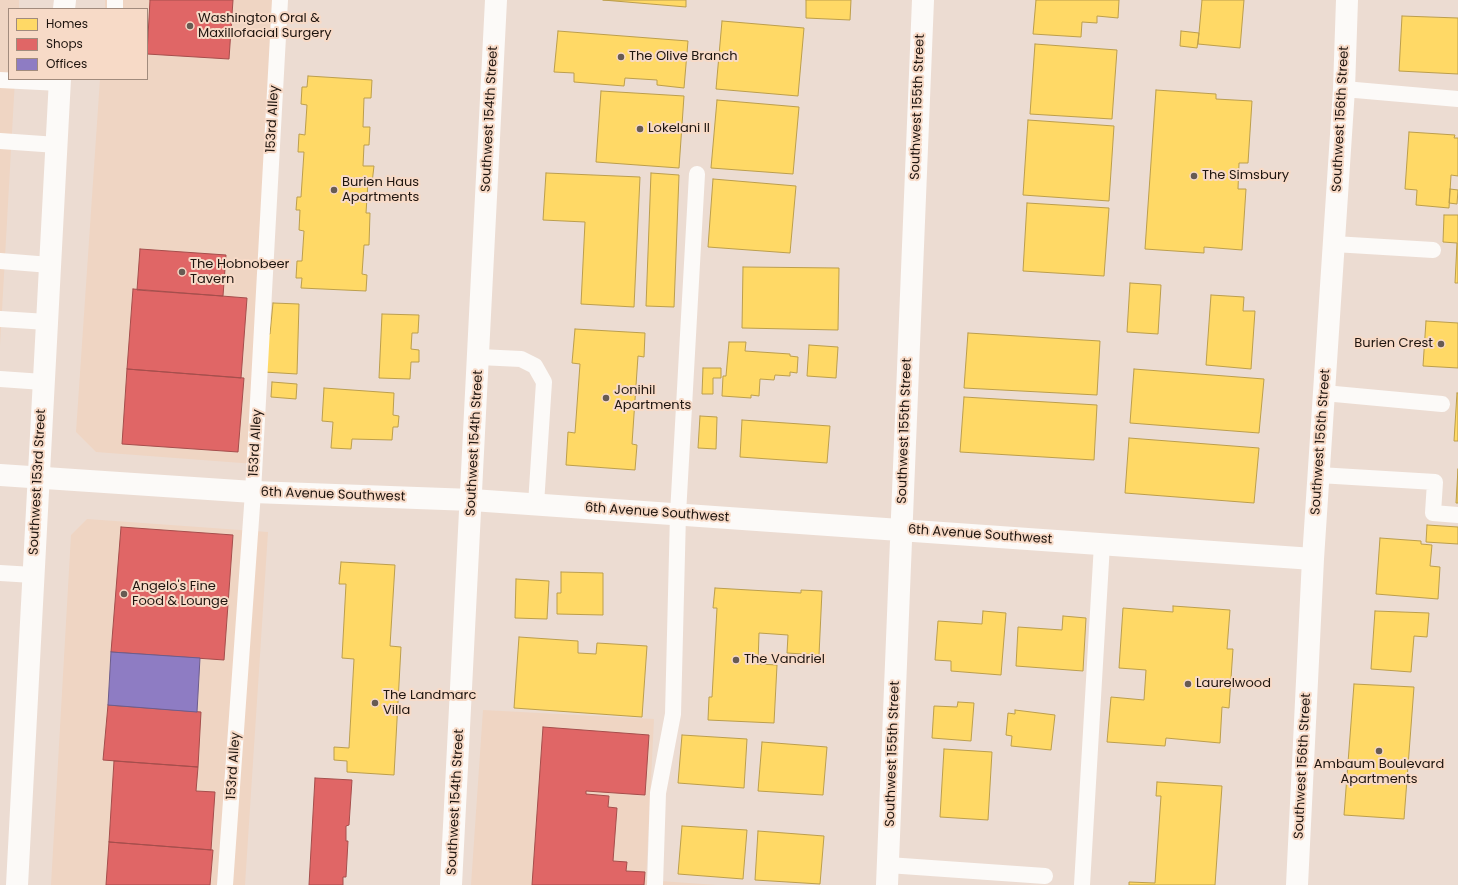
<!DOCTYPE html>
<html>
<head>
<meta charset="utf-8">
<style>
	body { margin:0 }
	#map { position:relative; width:1458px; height:885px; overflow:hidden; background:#ecdcd2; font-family:Poppins,sans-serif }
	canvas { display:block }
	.legend { position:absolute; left:8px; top:8px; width:140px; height:72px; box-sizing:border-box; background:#f7dac7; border:1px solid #a18b7d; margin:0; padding:5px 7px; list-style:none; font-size:12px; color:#1f150f }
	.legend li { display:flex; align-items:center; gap:8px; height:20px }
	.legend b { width:20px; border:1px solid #a18b7d }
</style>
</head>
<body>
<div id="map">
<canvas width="1458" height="885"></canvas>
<ul class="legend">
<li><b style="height:11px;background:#ffd966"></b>Homes</li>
<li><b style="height:11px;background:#e06666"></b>Shops</li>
<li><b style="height:11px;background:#8e7cc3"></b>Offices</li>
</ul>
</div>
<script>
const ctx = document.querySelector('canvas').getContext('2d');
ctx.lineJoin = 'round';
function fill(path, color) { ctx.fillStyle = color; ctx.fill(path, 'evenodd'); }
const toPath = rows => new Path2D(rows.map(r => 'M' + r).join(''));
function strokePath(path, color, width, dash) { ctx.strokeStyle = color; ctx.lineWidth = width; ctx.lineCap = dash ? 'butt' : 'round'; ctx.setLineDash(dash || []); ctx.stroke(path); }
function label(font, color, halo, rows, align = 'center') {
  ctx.font = font + ' Poppins,sans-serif'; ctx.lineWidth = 4; ctx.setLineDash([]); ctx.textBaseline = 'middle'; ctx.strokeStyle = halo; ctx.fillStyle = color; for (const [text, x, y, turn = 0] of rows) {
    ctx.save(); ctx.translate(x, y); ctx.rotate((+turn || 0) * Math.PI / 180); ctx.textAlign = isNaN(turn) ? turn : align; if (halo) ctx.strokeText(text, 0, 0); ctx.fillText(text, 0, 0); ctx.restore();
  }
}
const built = toPath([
	[0,0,19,0,19,9,9,9,9,79,15,79,0,346],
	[105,0,283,0,255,464,96,452,76,432,100,79,147,79,147,9,105,9],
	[87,519,268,532,245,885,51,885,71,535],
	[483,710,654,719,646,880,717,885,471,885]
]);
const homes = toPath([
	[603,0,686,0,686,7,603,0],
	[806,0,851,0,850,20,806,18,806,0],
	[1036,0,1119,0,1118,18,1097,16,1097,23,1082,22,1081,37,1033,34,1036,0],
	[1202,0,1244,0,1240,48,1198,44,1202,0],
	[1402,16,1458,18,1458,74,1399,71,1402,16],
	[722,21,804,28,798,96,716,89,722,21],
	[558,31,688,41,684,88,657,85,657,80,625,78,624,86,574,82,574,73,554,72,558,31],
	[1181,31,1199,33,1197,48,1180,46,1181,31],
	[1035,44,1117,50,1112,119,1030,114,1035,44],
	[308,76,372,80,371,98,364,98,363,127,370,127,369,145,364,145,363,166,374,166,372,183,368,182,366,213,370,213,369,245,364,245,362,274,367,275,366,291,301,288,302,278,296,278,297,261,302,261,304,231,299,230,300,210,296,210,297,197,301,197,304,152,298,152,299,134,305,135,307,105,301,104,302,87,307,87,308,76],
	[1156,90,1216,94,1216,99,1252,101,1248,163,1239,163,1238,189,1246,189,1242,250,1204,247,1204,253,1145,249,1156,90],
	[601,91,684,96,679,168,596,162,601,91],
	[717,100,799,107,793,174,711,168,717,100],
	[1028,120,1114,126,1109,201,1023,195,1028,120],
	[1409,132,1455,135,1454,138,1458,138,1458,176,1451,175,1449,208,1416,205,1417,190,1405,189,1409,132],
	[546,173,640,177,634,307,581,304,585,222,543,220,546,173],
	[651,173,679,175,674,307,646,306,651,173],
	[713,179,796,186,790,253,708,247,713,179],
	[1450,189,1458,190,1457,204,1449,203,1450,189],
	[1027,203,1109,208,1104,276,1023,271,1027,203],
	[1444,215,1458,215,1458,283,1455,283,1457,243,1443,242,1444,215],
	[743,267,839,268,838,330,742,328,743,267],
	[1130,283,1161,285,1158,334,1127,332,1130,283],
	[1211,295,1244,297,1243,311,1255,311,1251,369,1206,365,1211,295],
	[273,303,299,304,297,374,264,372,267,334,270,334,273,303],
	[382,314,419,315,418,333,412,333,411,349,419,350,419,362,411,362,410,379,379,378,382,314],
	[1426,321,1458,323,1458,368,1423,366,1426,321],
	[575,329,645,333,644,357,638,356,632,444,637,445,635,470,566,465,568,432,575,433,580,364,572,363,575,329],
	[968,333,1100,341,1097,395,964,388,968,333],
	[729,342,746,342,745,351,790,354,790,356,798,357,797,373,790,372,790,376,775,375,774,380,760,379,759,396,751,395,751,398,722,396,723,376,726,376,729,342],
	[809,345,838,347,836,378,807,376,809,345],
	[703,368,721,368,721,378,713,378,713,394,702,394,703,368],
	[1134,369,1264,379,1259,433,1130,423,1134,369],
	[272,382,297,384,296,399,271,397,272,382],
	[324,388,394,393,393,415,399,416,398,427,393,427,392,440,352,439,351,449,331,448,333,422,322,421,324,388],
	[1457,393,1458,393,1458,441,1454,441,1457,393],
	[964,397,1097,405,1094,460,960,452,964,397],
	[700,416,717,417,716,449,698,448,700,416],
	[742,420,830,426,827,463,740,457,742,420],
	[1129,438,1259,448,1254,503,1125,493,1129,438],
	[1458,469,1458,503,1456,503,1458,469],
	[1427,525,1458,527,1458,544,1426,542,1427,525],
	[1380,538,1421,541,1421,544,1432,545,1430,566,1440,567,1438,599,1376,594,1380,538],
	[341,562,395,565,390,646,401,647,394,775,347,772,347,761,334,760,334,747,349,748,354,659,342,658,346,584,339,584,341,562],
	[561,572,603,573,603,615,557,614,557,593,561,593,561,572],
	[516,579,549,581,547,619,515,618,516,579],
	[715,588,801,593,801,590,822,591,819,655,787,653,788,635,759,633,758,664,777,665,774,723,708,720,709,697,712,697,717,608,713,608,715,588],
	[1173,606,1230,610,1227,649,1233,649,1229,708,1222,707,1220,743,1166,738,1165,746,1107,742,1111,697,1144,700,1146,670,1119,668,1123,608,1173,612,1173,606],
	[983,611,1006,613,1001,675,951,671,951,661,935,660,938,621,982,624,983,611],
	[1375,611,1429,613,1427,637,1414,636,1411,672,1371,669,1375,611],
	[1063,616,1086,618,1083,671,1016,666,1018,627,1062,630,1063,616],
	[519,637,578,641,578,653,596,654,597,643,647,646,642,717,514,708,519,637],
	[1354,684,1414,687,1404,819,1344,815,1354,684],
	[958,702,974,703,971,741,932,738,934,706,957,707,958,702],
	[1015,710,1055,715,1051,750,1011,746,1012,736,1006,735,1008,713,1015,714,1015,710],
	[682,735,747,739,744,788,678,783,682,735],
	[762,742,827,747,823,795,758,791,762,742],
	[944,749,992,752,988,820,940,817,944,749],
	[1157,782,1222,786,1215,885,1129,885,1129,882,1155,883,1161,796,1156,796,1157,782],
	[682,826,747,830,743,879,678,874,682,826],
	[758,831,824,836,820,884,755,880,758,831]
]);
const shops = toPath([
	[150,0,233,0,229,59,147,54,150,0],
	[140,249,226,255,223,296,137,290,140,249],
	[133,289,247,298,241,378,127,369,133,289],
	[127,369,244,378,238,452,122,444,127,369],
	[121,527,233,535,224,660,111,652,121,527],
	[108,705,201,712,198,767,103,760,108,705],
	[543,727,649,735,645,795,586,791,586,794,609,796,608,807,617,808,613,861,627,862,626,871,645,872,644,885,532,885,543,727],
	[114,761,198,767,196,791,215,792,211,850,109,842,114,761],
	[315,778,352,780,349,825,346,826,346,841,348,841,346,877,343,877,343,885,309,885,315,778],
	[109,842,213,850,210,885,106,885,109,842]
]);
const offices = toPath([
	[111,652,200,658,197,712,108,705,111,652]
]);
const lane = toPath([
	[115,9,115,0],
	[0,80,60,83],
	[1344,89,1458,99],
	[0,141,57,145],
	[1334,244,1433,250],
	[0,261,50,265],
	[0,319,47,322],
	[479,357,521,359,535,366,544,382,536,504],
	[0,379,43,382],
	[1324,393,1442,404],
	[1319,475,1435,482,1433,513,1458,515],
	[0,573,33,575],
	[888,865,1045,876],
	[225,885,253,492,280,0],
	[655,885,658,793,673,714,678,514,697,174],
	[1082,885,1102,544]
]);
const street = toPath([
	[0,475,253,492,472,500,1313,559],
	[887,885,923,0],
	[1297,885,1313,559,1344,89,1347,0]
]);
const secondary = toPath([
	[64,9,65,0],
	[17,885,60,79],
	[451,885,496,0]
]);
const markers = [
	[190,26,4,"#675b53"],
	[621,57,4,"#675b53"],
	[640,129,4,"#675b53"],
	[1194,176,4,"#675b53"],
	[334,190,4,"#675b53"],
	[182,272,4,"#675b53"],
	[1441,344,4,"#675b53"],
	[606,398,4,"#675b53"],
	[124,594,4,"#675b53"],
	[736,660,4,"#675b53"],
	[1188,684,4,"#675b53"],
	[375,703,4,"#675b53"],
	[1379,751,4,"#675b53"]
];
const poiNames = [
	["Washington Oral &",198,19],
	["Maxillofacial Surgery",198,34],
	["The Olive Branch",629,57],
	["Lokelani II",648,129],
	["The Simsbury",1202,176],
	["Burien Haus",342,183],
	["Apartments",342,198],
	["The Hobnobeer",190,265],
	["Tavern",190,280],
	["Burien Crest",1433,344,"right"],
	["Jonihil",614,391],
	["Apartments",614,406],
	["Angelo's Fine",132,587],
	["Food & Lounge",132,602],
	["The Vandriel",744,660],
	["Laurelwood",1196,684],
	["The Landmarc",383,696],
	["Villa",383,711],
	["Ambaum Boulevard",1379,765,"center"],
	["Apartments",1379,780,"center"]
];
const streetNames = [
	["Southwest 155th Street",918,107,-88],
	["153rd Alley",273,119,-87],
	["Southwest 154th Street",490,119,-87],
	["Southwest 156th Street",1341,119,-87],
	["Southwest 155th Street",905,431,-88],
	["Southwest 156th Street",1321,442,-86],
	["153rd Alley",256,443,-87],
	["Southwest 154th Street",475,443,-87],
	["Southwest 153rd Street",38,482,-87],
	["6th Avenue Southwest",333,495,2],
	["6th Avenue Southwest",657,513,4],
	["6th Avenue Southwest",980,535,4],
	["Southwest 155th Street",893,754,-88],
	["153rd Alley",234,766,-86],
	["Southwest 156th Street",1303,766,-87],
	["Southwest 154th Street",456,802,-87]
];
fill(built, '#efd5c3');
fill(homes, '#ffd966');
strokePath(homes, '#bc9e4c', 1);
fill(shops, '#e06666');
strokePath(shops, '#a64e4c', 1);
fill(offices, '#8e7cc3');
strokePath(offices, '#6d5d8d', 1);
strokePath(lane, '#fcfaf8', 16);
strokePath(street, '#fcfaf8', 22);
strokePath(secondary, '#fcfaf8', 22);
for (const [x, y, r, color] of markers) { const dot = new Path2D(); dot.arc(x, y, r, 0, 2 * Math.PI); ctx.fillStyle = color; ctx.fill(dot); strokePath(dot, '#f7dac7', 1.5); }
label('13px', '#1f150f', '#f7dac7', poiNames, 'left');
label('13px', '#1f150f', '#f7dac7', streetNames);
</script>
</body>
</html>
